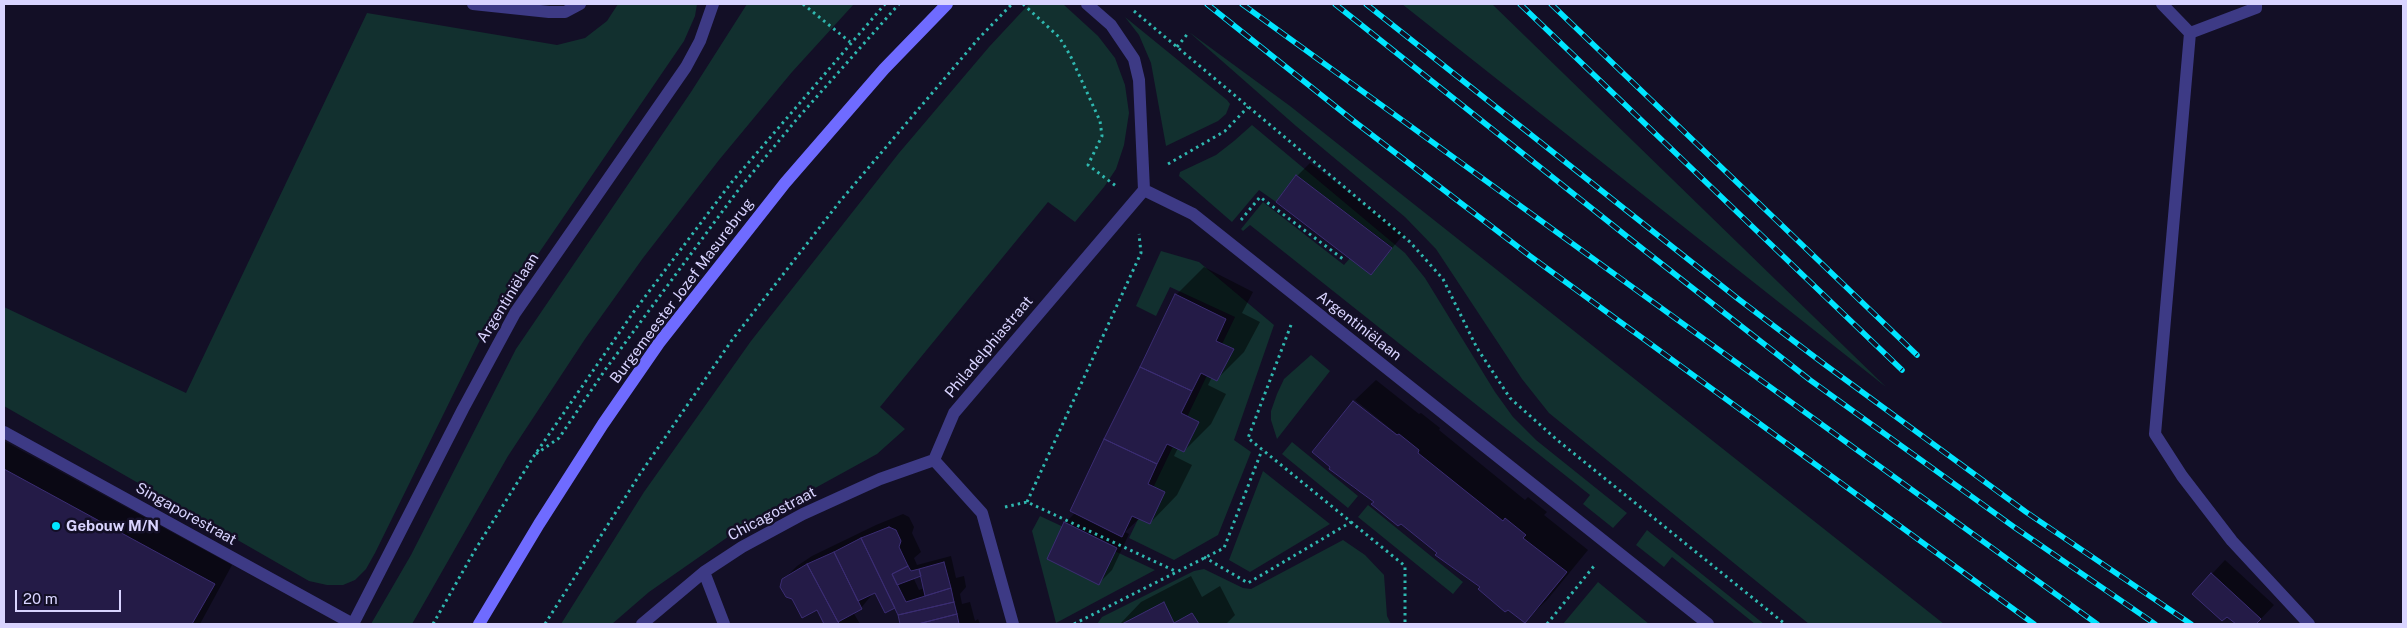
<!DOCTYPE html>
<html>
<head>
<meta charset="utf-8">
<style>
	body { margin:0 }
	#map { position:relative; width:2407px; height:628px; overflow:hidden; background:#130f26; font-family:"Public Sans",sans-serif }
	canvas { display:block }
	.frame { position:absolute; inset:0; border:5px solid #d9d4ff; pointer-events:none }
	.scale { position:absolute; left:15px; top:590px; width:106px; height:22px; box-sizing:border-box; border:2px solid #d9d4ff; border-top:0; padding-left:6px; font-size:15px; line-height:18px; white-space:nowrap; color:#d9d4ff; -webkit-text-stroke:4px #130f26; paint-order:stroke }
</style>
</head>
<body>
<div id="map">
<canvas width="2407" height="628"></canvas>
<div class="frame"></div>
<div class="scale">20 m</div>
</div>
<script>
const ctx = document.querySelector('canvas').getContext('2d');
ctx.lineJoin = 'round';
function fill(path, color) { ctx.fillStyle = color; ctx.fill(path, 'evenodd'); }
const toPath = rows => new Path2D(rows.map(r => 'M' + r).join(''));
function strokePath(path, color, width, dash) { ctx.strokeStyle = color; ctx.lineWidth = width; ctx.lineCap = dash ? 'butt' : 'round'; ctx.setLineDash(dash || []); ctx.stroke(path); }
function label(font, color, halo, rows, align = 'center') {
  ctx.font = font + ' "Public Sans",sans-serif'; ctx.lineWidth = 5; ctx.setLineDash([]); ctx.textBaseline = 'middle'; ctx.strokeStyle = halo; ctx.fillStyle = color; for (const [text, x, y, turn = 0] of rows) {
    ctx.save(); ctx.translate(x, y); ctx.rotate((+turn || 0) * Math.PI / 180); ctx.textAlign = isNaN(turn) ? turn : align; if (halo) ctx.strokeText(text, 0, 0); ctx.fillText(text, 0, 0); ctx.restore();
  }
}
const green = toPath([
	[618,4,697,4,695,16,684,41,482,336,375,553,366,569,355,580,343,585,327,585,309,581,4,406,4,307,186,393,367,13,557,45,585,38,607,21],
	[747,4,854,4,792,72,719,160,643,258,585,339,508,456,412,624,371,624,411,555,516,349,691,92],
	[1029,4,1063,4,1098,36,1115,58,1125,85,1129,113,1124,145,1116,169,1104,187,1075,222,1048,202,880,407,905,429,877,454,735,532,649,592,612,624,561,624,644,492,751,341,899,153,989,47],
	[1402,4,1492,4,1886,387],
	[1125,17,1227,100,1230,104,1226,114,1218,121,1166,146,1151,63,1139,35],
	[1189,32,1290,106,1944,624,1809,624,1549,413,1522,379,1436,249,1405,217,1296,126],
	[1252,125,1405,253,1425,278,1495,392,1513,417,1536,440,1627,513,1613,528,1583,504,1590,495,1250,225,1243,231,1241,229,1263,202,1344,265,1350,258,1371,274,1392,247,1296,175,1276,202,1259,190,1232,222,1179,176,1180,172,1216,155,1234,141],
	[1161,251,1199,262,1274,325,1234,440,1251,452,1218,535,1174,560,1129,538,1235,317,1170,287,1156,316,1136,306],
	[1311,355,1330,371,1277,439,1271,420,1271,411,1277,394,1284,379],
	[1292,442,1358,496,1348,508,1282,454],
	[1263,471,1330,524,1250,572,1229,560],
	[1368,505,1463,582,1453,594,1358,517],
	[1040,516,1155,570,1056,623,1032,531],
	[1647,530,1764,624,1755,624,1672,557,1664,567,1636,545],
	[1343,540,1365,555,1384,575,1387,616,1391,624,1097,624,1102,617,1194,571,1204,569,1243,588,1251,589],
	[1598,582,1649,624,1563,624]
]);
const shadow = toPath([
	[1310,163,1404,234,1371,273,1297,176],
	[1204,267,1253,292,1242,313,1260,322,1244,352,1217,379,1212,377,1208,385,1226,394,1211,424,1184,451,1178,448,1174,456,1192,465,1177,495,1150,523,1140,518,1125,532,1129,534,1112,570,1099,583,1048,559,1065,523,1075,513,1176,295],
	[1376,380,1419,414,1421,413,1440,428,1439,430,1525,500,1528,497,1547,512,1544,515,1588,550,1547,600,1525,621,1508,608,1505,610,1465,573,1463,575,1436,555,1438,553,1358,487,1356,490,1313,452,1354,401,1354,403,1401,440,1402,438,1355,400],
	[4,441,232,565,200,624,4,624],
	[903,514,909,517,914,527,912,533,921,552,914,558,917,565,951,556,956,578,964,576,966,587,960,594,962,604,970,602,975,621,978,619,980,624,901,624,895,607,875,591,861,608,853,612,860,624,825,624,817,608,783,580,797,566,812,556,876,525],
	[922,574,925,588,919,590,913,577],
	[2225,560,2274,605,2256,624,2238,624,2227,615,2212,574],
	[1191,576,1202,597,1220,586,1235,615,1226,624,1120,624,1141,602]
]);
const building = toPath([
	[1296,175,1392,248,1371,275,1276,202,1296,175],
	[1175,294,1226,319,1216,341,1234,349,1217,381,1201,373,1192,391,1140,367,1175,294],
	[1140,367,1192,391,1181,413,1199,422,1184,452,1167,444,1157,464,1104,439,1140,367],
	[1353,401,1397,435,1399,434,1419,450,1418,453,1503,521,1505,518,1526,535,1523,538,1567,572,1525,623,1508,610,1505,612,1478,589,1480,587,1435,555,1437,553,1401,524,1398,526,1371,504,1374,502,1329,469,1330,467,1312,452,1353,401],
	[1104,439,1157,464,1148,484,1165,492,1150,524,1132,516,1122,537,1070,511,1104,439],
	[4,469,215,584,192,624,4,624,4,469],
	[1064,522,1117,548,1099,585,1047,559,1064,522],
	[889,527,896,530,901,541,899,547,908,566,892,574,906,602,951,588,954,602,898,615,861,538,889,527],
	[861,538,895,608,885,613,875,593,858,601,834,552,861,538],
	[834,552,862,609,838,622,807,564,834,552],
	[944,562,951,588,925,596,919,569,944,562],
	[807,564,838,622,840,624,824,624,817,610,802,618,792,599,786,597,780,587,782,579,807,564],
	[908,566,911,571,919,569,921,576,897,585,892,574,908,566],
	[2211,573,2261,619,2256,624,2236,624,2227,617,2222,621,2192,594,2211,573],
	[954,602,957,614,918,624,900,624,898,615,954,602],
	[1164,602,1174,623,1192,613,1199,624,1122,624,1164,602],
	[957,614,959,624,918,624,957,614]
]);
const path = toPath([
	[803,4,850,42],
	[1023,4,1059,37,1070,55,1100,121,1102,136,1088,165,1116,186],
	[1134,11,1410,242,1443,279,1477,348,1510,398,1556,439,1785,624],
	[1177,47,1189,32],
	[1168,164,1225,131,1248,107],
	[1241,220,1260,197,1343,259],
	[1291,325,1248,438,1405,566,1405,624],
	[536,454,559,438,605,370,739,189,797,119,899,4],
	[1027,502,1141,253,1139,234],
	[1005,507,1027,502,1175,571],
	[1204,557,1248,583,1351,522],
	[433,624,475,550,534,456,635,310,731,183,885,4],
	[545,624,640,474,732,340,841,200,979,38,1012,4],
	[1074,624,1224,548,1262,450],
	[1547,624,1594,566]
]);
const lane = toPath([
	[473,4,549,12,565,12,580,4],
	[2162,4,2190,33,2256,8,2256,4],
	[2190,33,2155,434,2182,476,2232,541,2309,624]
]);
const street = toPath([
	[1087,4,1111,25,1134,59,1139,80,1144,190],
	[1144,190,1193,214,1708,624],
	[4,432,353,624],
	[934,460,954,413,1144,190],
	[934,460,982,513,1013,624],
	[704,572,724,624],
	[353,624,463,409,515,313,686,67,700,41,713,4],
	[642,624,704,572,742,547,803,514,880,479,934,460]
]);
const secondary = toPath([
	[479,624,539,524,603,424,659,343,785,183,884,69,947,4]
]);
const rail = toPath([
	[1207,4,1355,122,1530,256,2034,624],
	[1242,4,2097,624],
	[1335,4,1644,250,1810,380,2014,527,2155,624],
	[1366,4,1737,298,1824,364,2026,512,2191,624],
	[1520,4,1902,370],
	[1551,4,1917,355]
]);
const markers = [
	[56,526,5,"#00e5ff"]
];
const streetNames = [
	["Burgemeester Jozef Masurebrug",682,291,-53],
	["Argentiniëlaan",508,298,-58],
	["Argentiniëlaan",1359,326,38],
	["Philadelphiastraat",989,347,-50],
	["Singaporestraat",186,514,29],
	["Chicagostraat",772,514,-28]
];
const poiNames = [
	["Gebouw M/N",66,526]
];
fill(green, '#12302f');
fill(shadow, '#0007');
fill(building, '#241b47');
strokePath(building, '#3b2d73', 1);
strokePath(path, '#2fb8b0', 3, [2.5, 4]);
strokePath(lane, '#3d3a85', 12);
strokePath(street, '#3d3a85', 12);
strokePath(secondary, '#6f6bff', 12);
strokePath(rail, '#00e5ff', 5.5);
strokePath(rail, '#130f26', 4, [11]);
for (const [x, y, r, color] of markers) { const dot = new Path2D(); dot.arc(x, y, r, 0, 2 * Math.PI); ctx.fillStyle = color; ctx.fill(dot); strokePath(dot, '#130f26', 2); }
label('15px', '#d9d4ff', '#130f26', streetNames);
label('bold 15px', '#d9d4ff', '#130f26', poiNames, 'left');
</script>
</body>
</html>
